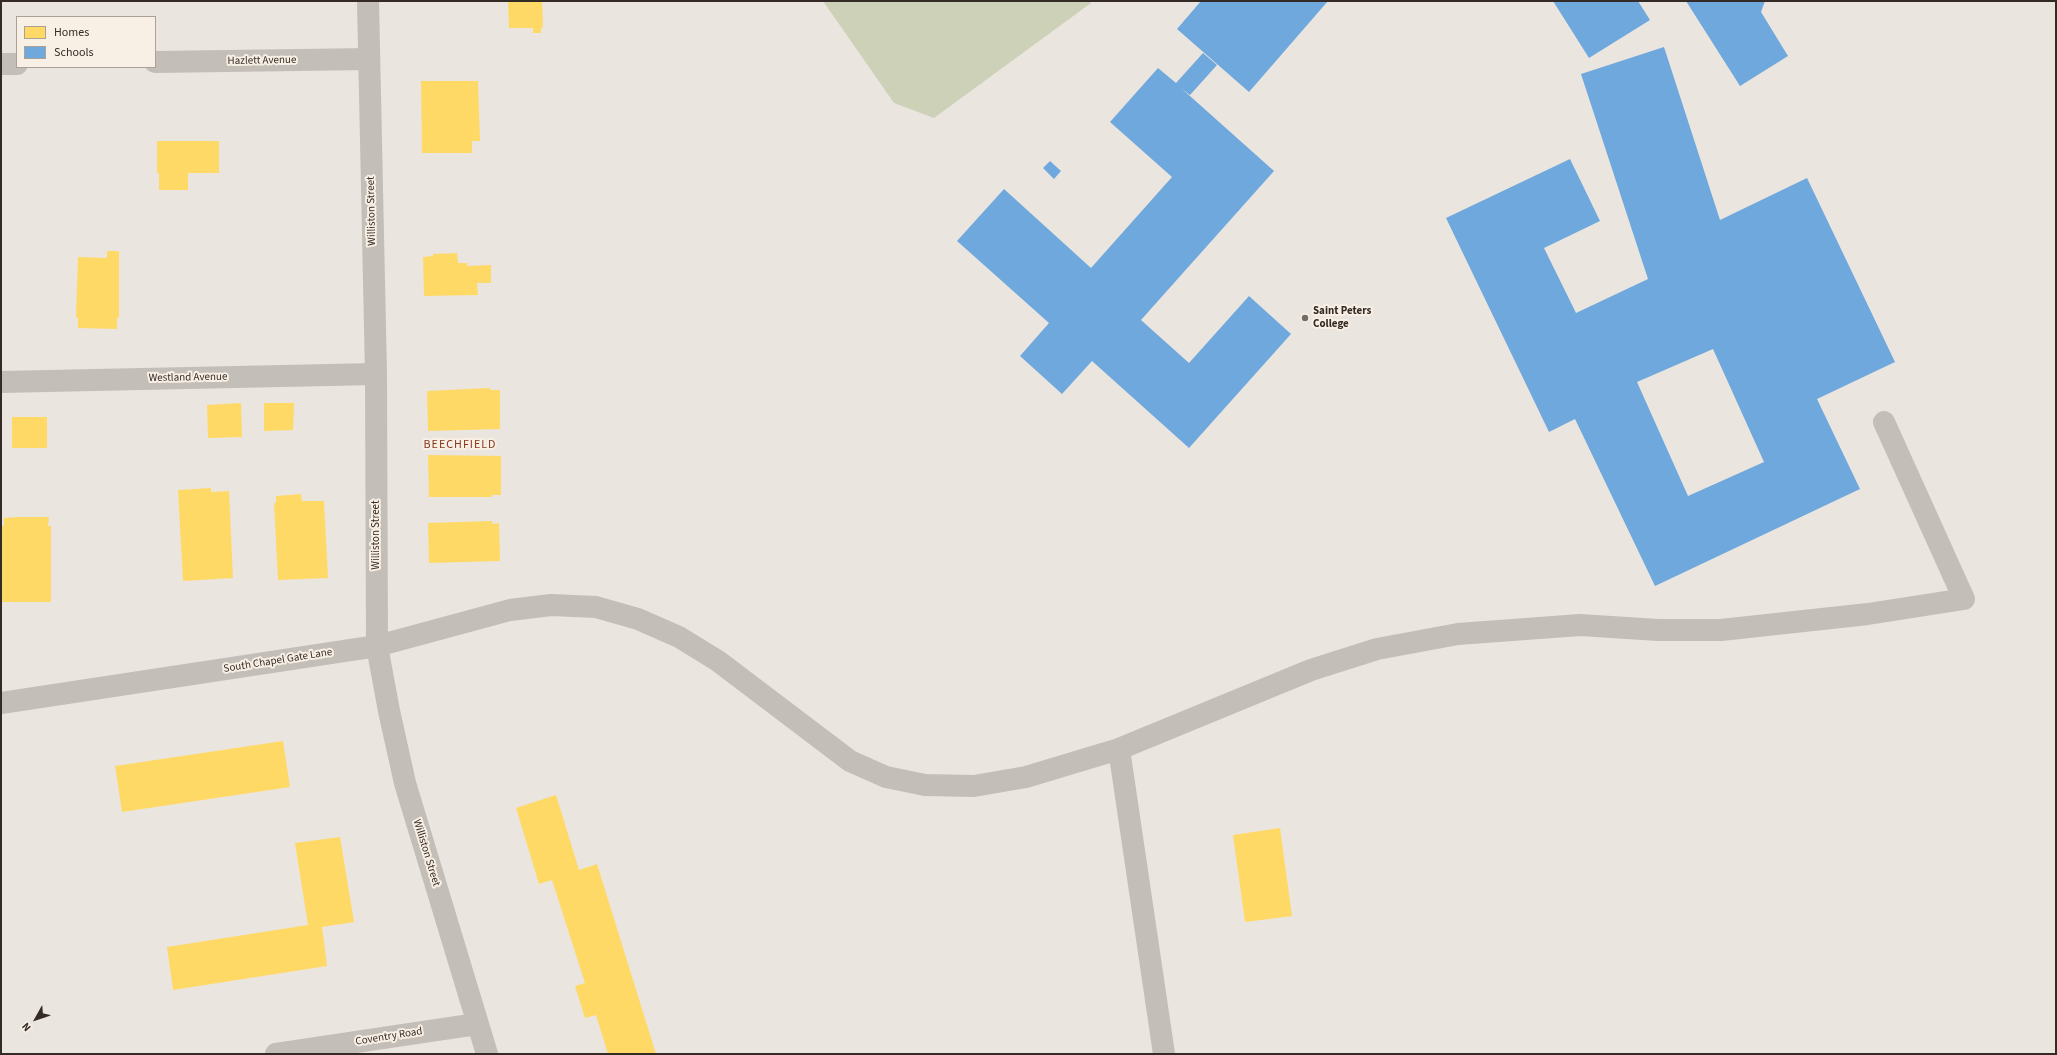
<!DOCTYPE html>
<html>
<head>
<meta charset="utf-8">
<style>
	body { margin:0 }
	#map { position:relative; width:2057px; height:1055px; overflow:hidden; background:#ebe5df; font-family:"Source Sans 3",sans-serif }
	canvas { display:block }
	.frame { position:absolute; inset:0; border:2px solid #352b26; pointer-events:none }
	.legend { position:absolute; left:16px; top:16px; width:140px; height:52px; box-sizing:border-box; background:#f9f0e5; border:1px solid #aba199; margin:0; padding:5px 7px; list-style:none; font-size:12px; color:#352b26 }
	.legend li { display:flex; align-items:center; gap:8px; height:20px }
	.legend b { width:20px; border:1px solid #aba199 }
	.north { position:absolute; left:16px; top:999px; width:40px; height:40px; -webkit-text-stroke:3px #f9f0e5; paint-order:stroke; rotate:230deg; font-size:11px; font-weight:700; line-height:16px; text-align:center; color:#352b26 }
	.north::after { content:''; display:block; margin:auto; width:14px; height:18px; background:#352b26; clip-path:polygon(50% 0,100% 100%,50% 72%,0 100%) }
</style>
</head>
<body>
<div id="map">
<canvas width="2057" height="1055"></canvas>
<div class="frame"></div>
<ul class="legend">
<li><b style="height:11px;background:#ffd966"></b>Homes</li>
<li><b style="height:11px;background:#6fa8dc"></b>Schools</li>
</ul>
<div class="north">N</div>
</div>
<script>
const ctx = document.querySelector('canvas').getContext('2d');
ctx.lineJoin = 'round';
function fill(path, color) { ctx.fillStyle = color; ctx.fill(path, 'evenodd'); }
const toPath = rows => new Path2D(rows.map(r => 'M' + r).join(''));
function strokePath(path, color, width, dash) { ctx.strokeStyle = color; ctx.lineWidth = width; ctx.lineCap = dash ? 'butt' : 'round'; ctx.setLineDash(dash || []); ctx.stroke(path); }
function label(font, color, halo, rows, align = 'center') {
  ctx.font = font + ' "Source Sans 3",sans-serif'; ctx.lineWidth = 4; ctx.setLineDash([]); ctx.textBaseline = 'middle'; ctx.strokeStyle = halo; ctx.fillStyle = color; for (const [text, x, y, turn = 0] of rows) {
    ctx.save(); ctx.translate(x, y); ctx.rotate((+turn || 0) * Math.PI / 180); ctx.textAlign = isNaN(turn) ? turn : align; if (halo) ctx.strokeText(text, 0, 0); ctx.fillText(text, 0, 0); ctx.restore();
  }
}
const green = toPath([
	[823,1,1090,1,1091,3,934,118,894,103]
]);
const homes = toPath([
	[508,1,542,1,543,28,541,27,541,33,533,33,533,28,509,28],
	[421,81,478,81,480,141,472,141,472,153,422,153],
	[157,141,219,141,219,173,188,173,188,190,159,190,159,173,157,173],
	[107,251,119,251,119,318,117,318,117,329,78,328,78,318,76,317,78,257,107,258],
	[457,253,458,263,467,263,467,266,491,265,491,283,477,283,478,295,424,296,423,257,433,256,433,254],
	[490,388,490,390,500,390,500,429,428,431,427,391],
	[241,403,242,437,208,438,207,405],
	[264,403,294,403,293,430,264,431],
	[12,417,47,417,47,448,12,448],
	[428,455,501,456,501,495,492,495,492,497,429,497],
	[211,488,211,492,229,491,233,578,183,581,178,490],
	[301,494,302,501,324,501,328,578,278,580,274,503,276,503,276,496],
	[18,517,49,517,48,526,51,526,51,602,2,602,1,526,4,526,4,518],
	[492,521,492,524,499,523,500,561,429,563,428,523],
	[283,741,290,787,122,812,115,766],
	[556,795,579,870,597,864,656,1054,608,1054,596,1015,585,1018,575,986,585,983,552,880,539,884,516,808],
	[1280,828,1292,916,1245,922,1233,835],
	[340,837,354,922,322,927,327,966,173,990,167,947,308,925,295,843]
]);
const schools = toPath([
	[1201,1,1328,1,1249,92,1177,29],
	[1553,1,1638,1,1650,20,1589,58],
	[1686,1,1765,1,1761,12,1788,56,1740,86],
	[1664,47,1720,220,1807,178,1895,362,1817,399,1860,489,1655,586,1575,419,1549,432,1446,218,1570,159,1600,221,1544,248,1576,313,1648,279,1581,74],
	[1713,349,1764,462,1688,496,1637,382],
	[1203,53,1217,65,1190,95,1181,88,1274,171,1141,320,1189,363,1249,296,1291,334,1189,448,1092,361,1062,394,1020,356,1049,323,957,241,1004,189,1091,268,1172,177,1110,122,1158,68,1176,83],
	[1050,161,1061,171,1054,179,1043,168]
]);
const minor = toPath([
	[368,1,376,374,377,646,389,711,405,783,487,1054],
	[155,62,369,59],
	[1,64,17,64],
	[1,382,376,374],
	[1,703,377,646,510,610,551,605,596,607,638,619,679,637,718,661,850,761,886,777,925,785,974,786,1026,777,1119,749,1311,670,1377,649,1458,634,1580,625,1658,630,1721,630,1868,614,1964,599,1884,422],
	[1119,749,1164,1054],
	[276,1054,477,1024]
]);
const markers = [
	[1305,318,4,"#756c67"]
];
const streetNames = [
	["Hazlett Avenue",262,61,-1],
	["Williston Street",372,211,-91],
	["Westland Avenue",188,378,-1],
	["Williston Street",377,535,-90],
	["South Chapel Gate Lane",278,661,-9],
	["Williston Street",426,853,73],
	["Coventry Road",389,1037,-9]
];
const poiNames = [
	["Saint Peters",1313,312],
	["College",1313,325]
];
const neighbourhoodNames = [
	["BEECHFIELD",460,445]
];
fill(green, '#ccd1b8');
fill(homes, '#ffd966');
fill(schools, '#6fa8dc');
strokePath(minor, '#c4beb8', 22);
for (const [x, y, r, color] of markers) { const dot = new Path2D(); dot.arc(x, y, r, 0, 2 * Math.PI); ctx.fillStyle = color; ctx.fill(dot); strokePath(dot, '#f9f0e5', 1.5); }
label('11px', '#352b26', '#f9f0e5', streetNames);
label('bold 11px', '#352b26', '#f9f0e5', poiNames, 'left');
ctx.letterSpacing = '1px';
label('12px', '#85371e', '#f9f0e5', neighbourhoodNames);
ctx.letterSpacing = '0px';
</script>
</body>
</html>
